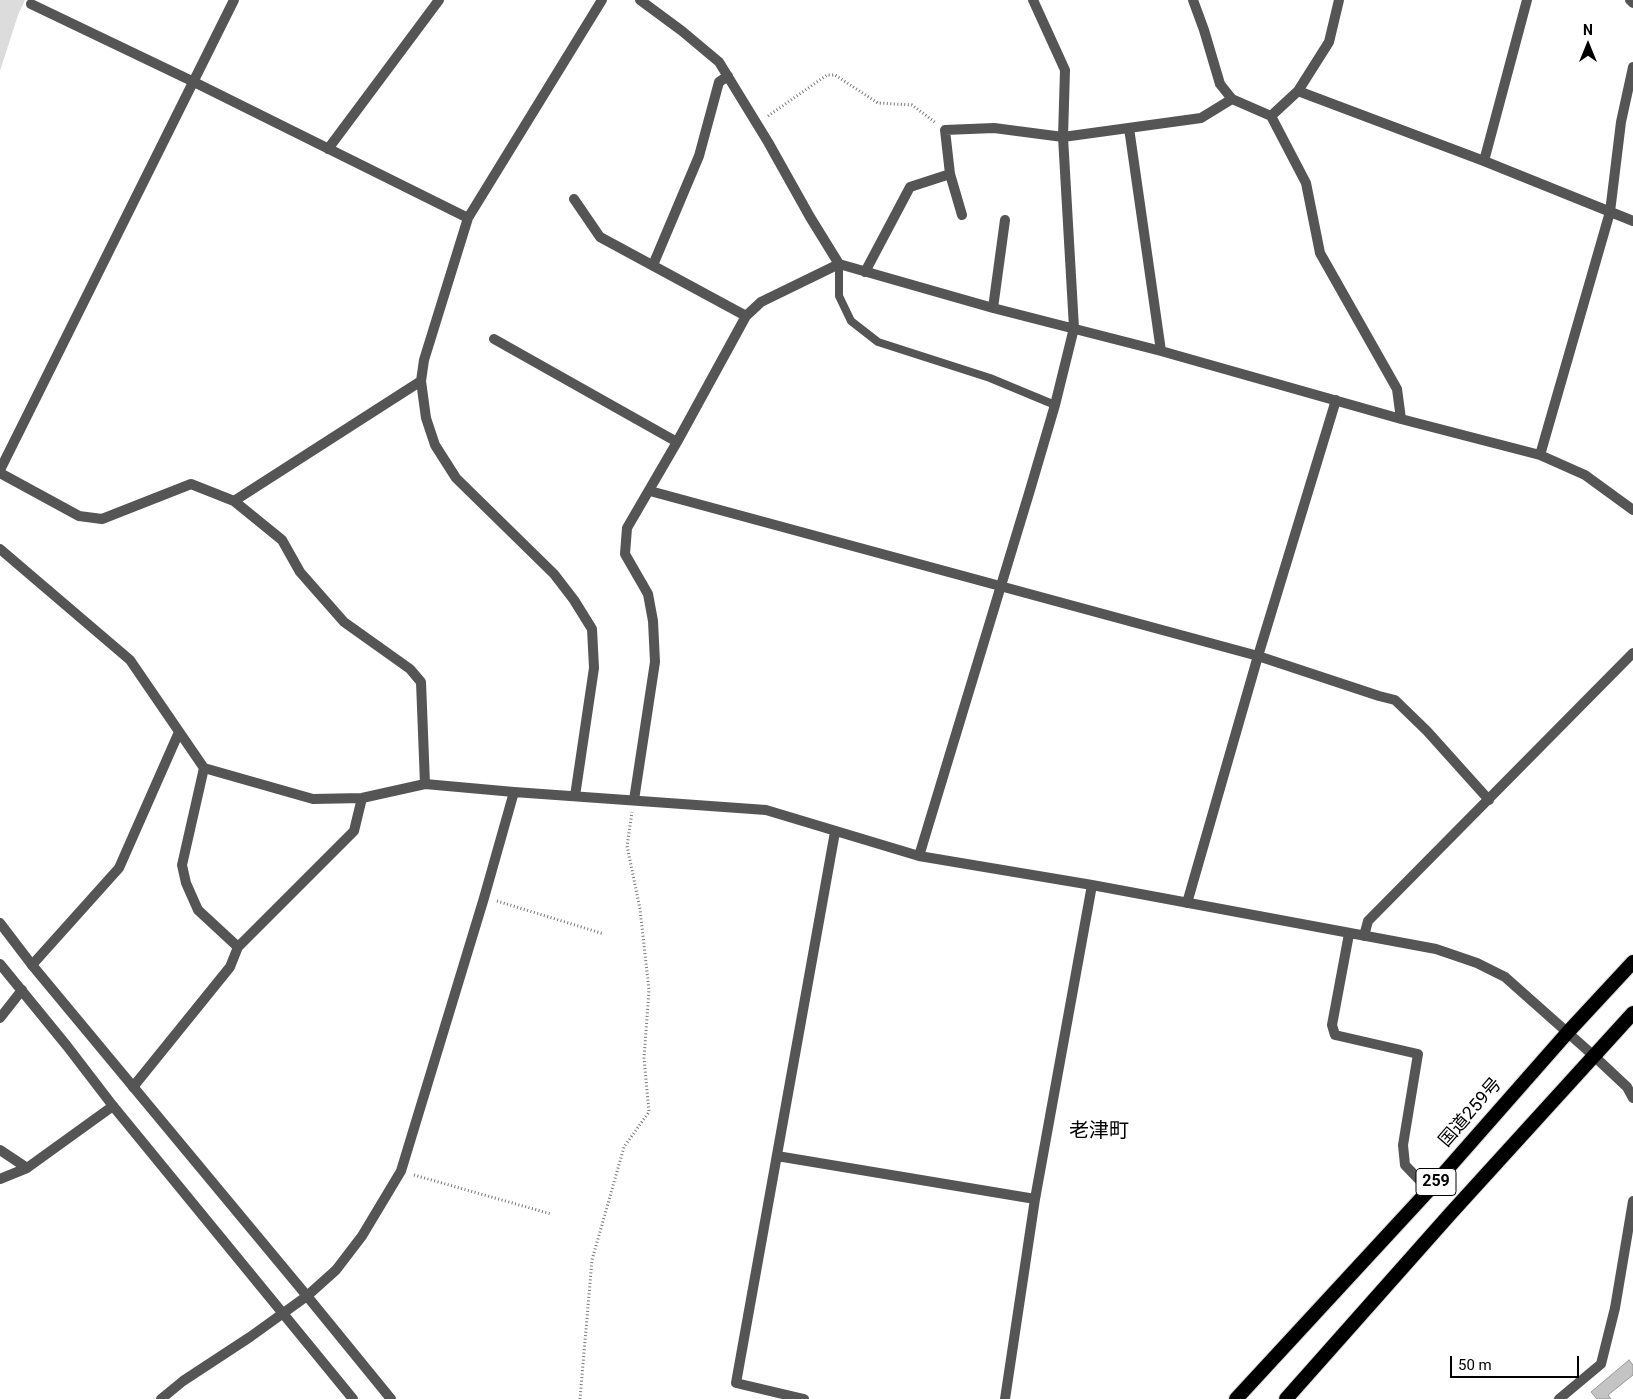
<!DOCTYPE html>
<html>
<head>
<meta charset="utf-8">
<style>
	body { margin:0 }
	#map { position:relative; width:1633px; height:1399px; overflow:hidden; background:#fff; font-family:Roboto,sans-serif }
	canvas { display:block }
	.north { position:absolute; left:1563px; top:20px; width:50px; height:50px; -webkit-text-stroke:4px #fff; paint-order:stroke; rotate:0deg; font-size:14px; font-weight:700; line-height:20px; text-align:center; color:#000 }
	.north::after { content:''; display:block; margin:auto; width:18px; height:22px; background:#000; clip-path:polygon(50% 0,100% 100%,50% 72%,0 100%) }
	.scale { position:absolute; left:1450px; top:1356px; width:129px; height:22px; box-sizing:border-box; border:2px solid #000; border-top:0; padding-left:6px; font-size:15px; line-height:18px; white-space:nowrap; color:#000; -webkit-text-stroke:4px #fff; paint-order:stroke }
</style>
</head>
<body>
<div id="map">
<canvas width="1633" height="1399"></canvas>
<div class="north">N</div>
<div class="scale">50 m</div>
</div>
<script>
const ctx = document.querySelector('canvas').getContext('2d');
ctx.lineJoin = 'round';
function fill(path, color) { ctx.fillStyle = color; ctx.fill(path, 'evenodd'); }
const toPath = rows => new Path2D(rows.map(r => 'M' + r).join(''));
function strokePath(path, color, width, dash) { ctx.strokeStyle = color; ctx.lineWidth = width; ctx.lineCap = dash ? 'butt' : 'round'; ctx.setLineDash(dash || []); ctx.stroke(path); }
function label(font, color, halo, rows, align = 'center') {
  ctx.font = font + ' Roboto,"Noto Sans JP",sans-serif'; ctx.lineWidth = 4.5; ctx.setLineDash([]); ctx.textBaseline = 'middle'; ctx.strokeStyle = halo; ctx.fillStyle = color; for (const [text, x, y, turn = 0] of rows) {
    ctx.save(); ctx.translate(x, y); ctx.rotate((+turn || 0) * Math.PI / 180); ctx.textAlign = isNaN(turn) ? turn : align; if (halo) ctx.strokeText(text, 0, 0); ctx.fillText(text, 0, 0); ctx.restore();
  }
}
const green = toPath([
	[0,0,25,0,18,15,0,71]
]);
const building = toPath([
	[1629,1360,1633,1365,1633,1375,1608,1395,1611,1399,1597,1399,1591,1392,1629,1360]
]);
const path = toPath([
	[768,116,827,75,835,75,878,103,912,105,936,123],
	[497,901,604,934],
	[414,1175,551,1214],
	[580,1399,592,1260,624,1147,649,1112,644,1058,649,990,640,909,627,846,632,812]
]);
const service = toPath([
	[839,264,839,296,851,321,878,342,990,378,1055,405]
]);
const minor = toPath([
	[640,0,682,31,719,62,768,142,810,217,839,264,993,308,1161,351,1401,419,1540,455,1585,475,1633,510],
	[1193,0,1204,30,1220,84,1232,99],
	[1630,0,1633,3],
	[31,4,194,82,468,218],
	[1298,91,1484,161,1633,221],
	[1271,116,1298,91,1329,42,1339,0],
	[1129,128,1161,351],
	[328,149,439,0],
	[1484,161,1527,0],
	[574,199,600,237,746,316],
	[962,215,950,174,945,130,994,128,1063,137,1201,118,1232,99,1271,116,1306,183,1320,253,1397,389,1401,419],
	[653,265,699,156,719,82,728,76],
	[865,272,910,187,950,174],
	[993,308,1005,220],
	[494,339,677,442],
	[1540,455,1610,212,1621,122,1633,67],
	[0,470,234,0],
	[0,473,79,516,102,519,191,484,234,501,282,540,300,572,344,622,410,669,421,682,425,784],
	[650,491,1258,656,1379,696,1395,700,1427,731,1489,800],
	[234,501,421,381],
	[0,549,130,660,204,768,313,799,362,798,425,784,514,792,766,810,919,856,1092,885,1436,949,1477,963,1505,977,1594,1056,1627,1087,1633,1098],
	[204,768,182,865,186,883,198,910,238,947],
	[575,796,594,668,592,629,574,600,554,574,456,478,435,445,426,418,421,381,424,360,468,218,602,0],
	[634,800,655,662,653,621,648,594,625,554,627,528,677,442,746,316,761,302,839,264],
	[919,856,1030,490,1055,405,1074,328,1063,137,1065,70,1033,0],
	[1187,903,1258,656,1336,400],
	[1349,934,1332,1025,1335,1035,1418,1054,1403,1145,1405,1165,1429,1190],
	[1364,936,1368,921,1633,653],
	[32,965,119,868,179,732],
	[0,1018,22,990],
	[133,1087,230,967,238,947,354,831,362,798],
	[0,1150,27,1168,113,1106],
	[777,1156,1035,1199],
	[0,1179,27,1168],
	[161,1399,183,1381,250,1337,307,1296,336,1270,362,1236,401,1171,484,898,514,792],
	[804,1399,736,1383,835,832],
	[1005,1399,1035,1199,1092,885],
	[1559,1399,1601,1364,1615,1308,1633,1201]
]);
const tertiary = toPath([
	[0,923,32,965,307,1296,391,1399],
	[0,964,67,1046,113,1106,353,1399]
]);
const trunk = toPath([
	[1236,1399,1429,1190,1568,1032,1633,962],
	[1286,1399,1451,1213,1633,1013]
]);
const shields = [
	[1436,1182,40]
];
const shieldNames = [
	["259",1436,1182]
];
const streetNames = [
	["国道259号",1471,1113,-49]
];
const quarterNames = [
	["老津町",1099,1132]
];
fill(green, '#dcdcdc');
fill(building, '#c4c4c4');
strokePath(building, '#999', 1);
strokePath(trunk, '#dbdbdb', 16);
strokePath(path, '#777', 3, [1, 2.5]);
strokePath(service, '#555', 8);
strokePath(minor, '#555', 10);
strokePath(tertiary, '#555', 10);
strokePath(trunk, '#000', 14);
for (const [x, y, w] of shields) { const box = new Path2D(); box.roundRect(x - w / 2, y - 13.5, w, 27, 4); ctx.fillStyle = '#fff'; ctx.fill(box); strokePath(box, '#000', 1); }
label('bold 16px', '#000', null, shieldNames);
label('18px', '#000', '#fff', streetNames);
label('20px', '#000', '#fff', quarterNames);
</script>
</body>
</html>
